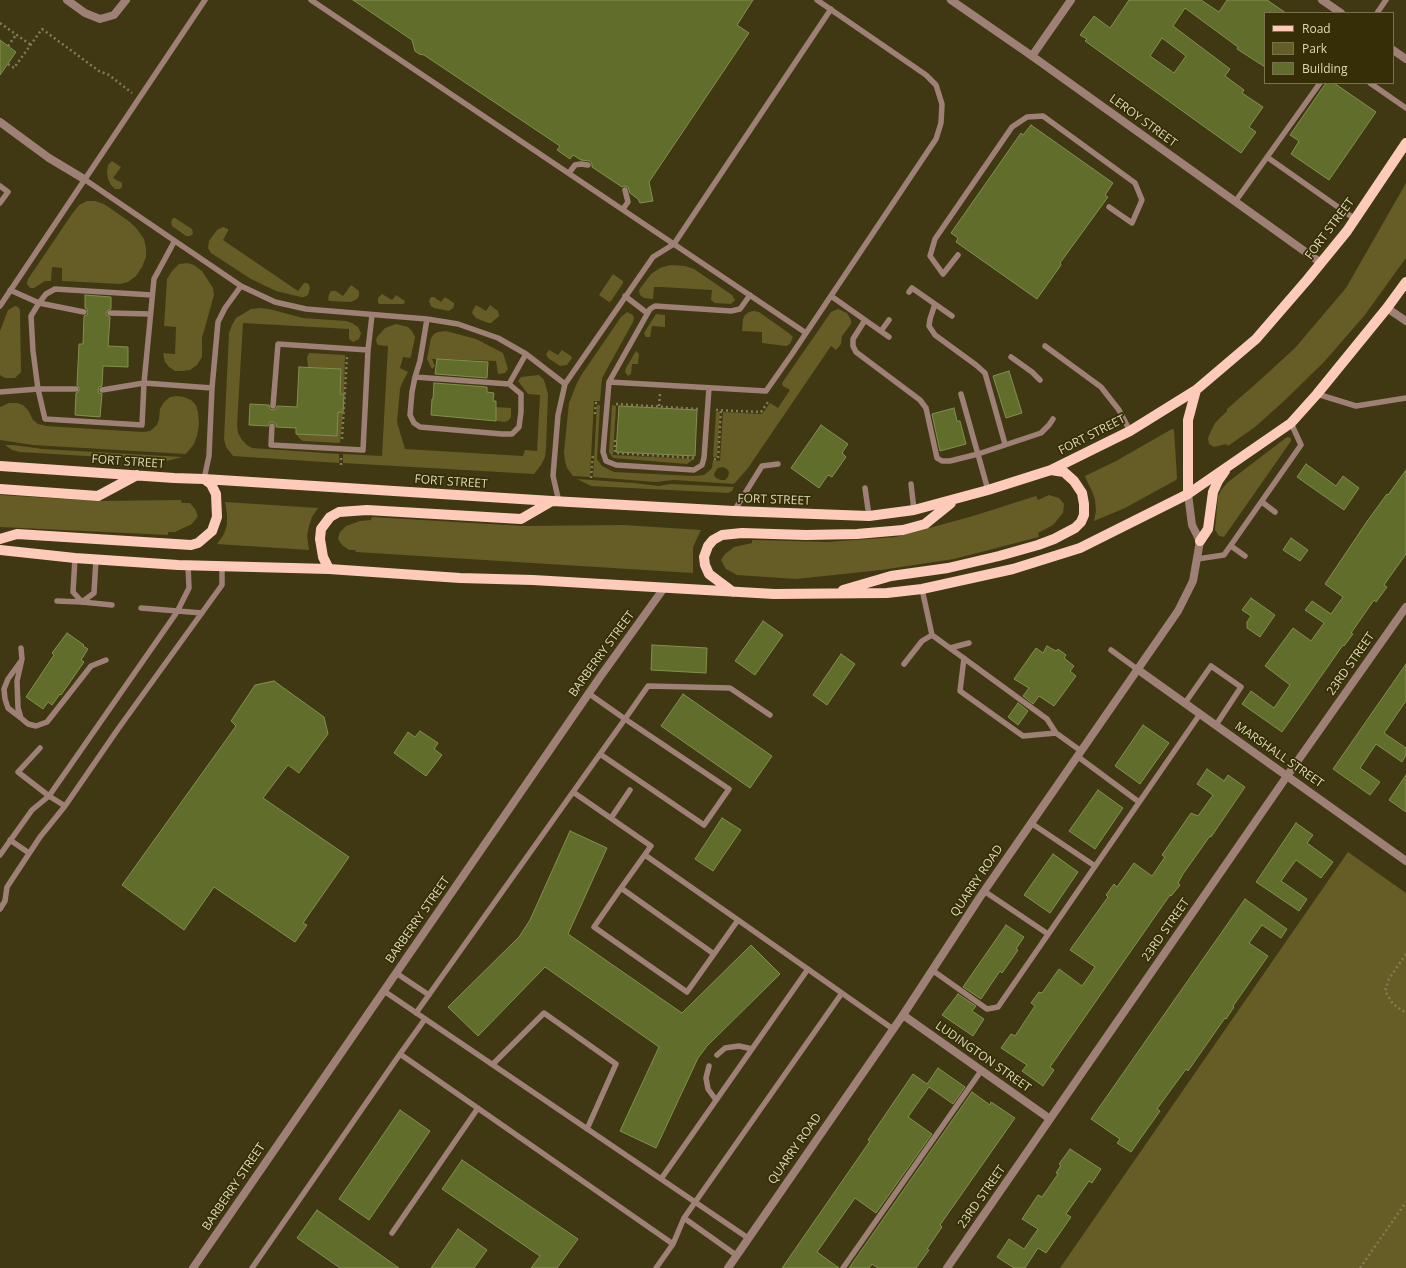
<!DOCTYPE html>
<html>
<head>
<meta charset="utf-8">
<style>
	body { margin:0 }
	#map { position:relative; width:1406px; height:1268px; overflow:hidden; background:#3f3813; font-family:"Open Sans",sans-serif }
	canvas { display:block }
	.legend { position:absolute; left:1264px; top:12px; width:130px; height:72px; box-sizing:border-box; background:#352e07; border:1px solid #79734d; margin:0; padding:5px 7px; list-style:none; font-size:12px; color:#dfdab7 }
	.legend li { display:flex; align-items:center; gap:8px; height:20px }
	.legend b { width:20px; border:1px solid #79734d }
</style>
</head>
<body>
<div id="map">
<canvas width="1406" height="1268"></canvas>
<ul class="legend">
<li><b style="height:5px;background:#fecbba"></b>Road</li>
<li><b style="height:11px;background:#665c26"></b>Park</li>
<li><b style="height:11px;background:#606d2b"></b>Building</li>
</ul>
</div>
<script>
const ctx = document.querySelector('canvas').getContext('2d');
ctx.lineJoin = 'round';
function fill(path, color) { ctx.fillStyle = color; ctx.fill(path, 'evenodd'); }
const toPath = rows => new Path2D(rows.map(r => 'M' + r).join(''));
function strokePath(path, color, width, dash) { ctx.strokeStyle = color; ctx.lineWidth = width; ctx.lineCap = dash ? 'butt' : 'round'; ctx.setLineDash(dash || []); ctx.stroke(path); }
function label(font, color, halo, rows, align = 'center') {
  ctx.font = font + ' "Open Sans",sans-serif'; ctx.lineWidth = 3.5; ctx.setLineDash([]); ctx.textBaseline = 'middle'; ctx.strokeStyle = halo; ctx.fillStyle = color; for (const [text, x, y, turn = 0] of rows) {
    ctx.save(); ctx.translate(x, y); ctx.rotate((+turn || 0) * Math.PI / 180); ctx.textAlign = isNaN(turn) ? turn : align; if (halo) ctx.strokeText(text, 0, 0); ctx.fillText(text, 0, 0); ctx.restore();
  }
}
const green = toPath([
	[112,161,121,167,113,178,122,183,122,187,120,189,115,189,111,185,108,179,107,172,108,165],
	[1406,183,1406,258,1364,316,1324,362,1284,401,1255,427,1228,446,1226,444,1214,447,1209,444,1208,438,1211,431,1215,423,1227,411,1227,409,1259,381,1295,348,1346,288],
	[87,201,95,201,104,204,130,222,137,229,144,239,146,248,146,257,142,267,136,276,128,282,120,284,62,281,62,268,52,267,51,281,45,281,34,288,30,288,27,284,28,279,72,214,79,205],
	[173,218,175,218,192,229,193,233,192,235,189,236,186,236,172,226,171,222],
	[223,227,228,229,228,231,223,240,298,291,304,283,307,283,309,285,310,288,308,295,304,297,301,297,276,291,251,279,211,253,208,248,209,241,217,230],
	[187,263,194,265,202,271,213,288,214,295,202,338,202,357,197,365,190,370,182,371,175,371,169,367,165,362,163,353,175,354,176,327,164,326,167,279,172,271,179,264],
	[670,265,685,266,694,269,732,295,735,300,731,304,715,303,711,300,712,290,661,287,654,287,653,299,644,298,640,295,639,290,651,274,660,268],
	[613,274,623,281,623,283,611,301,609,302,599,295],
	[351,285,359,291,359,296,357,299,351,302,330,301,328,300,329,294,331,291,336,291,343,296],
	[382,294,392,300,396,295,405,301,404,304,380,304,378,303,378,298],
	[431,297,434,297,441,302,445,297,454,303,454,306,453,308,449,311,434,308,431,306,429,301],
	[476,305,486,311,490,305,498,311,499,316,491,323,488,323,476,318,472,313,473,310],
	[15,306,18,307,20,310,21,372,15,378,5,378,0,375,0,331,8,310],
	[260,308,269,309,303,318,346,321,352,323,358,327,361,333,359,339,353,342,349,339,349,329,243,323,237,425,238,433,242,440,247,445,252,448,339,454,339,463,233,456,226,447,224,439,229,333,232,325,236,318,251,309],
	[838,309,847,313,851,320,851,324,842,336,841,344,836,350,831,346,748,468,734,484,674,480,655,482,593,477,597,405,600,405,597,459,602,466,614,472,694,476,704,475,709,471,712,468,713,460,720,461,723,412,762,414,770,403,778,408,790,390,783,386,782,383,831,312],
	[723,467,727,469,729,472,728,477,725,480,721,480,716,478,714,475,715,472,718,468],
	[754,311,759,312,790,334,793,337,790,344,786,346,762,343,762,332,742,331,743,319,745,315,749,312],
	[627,312,633,315,634,318,633,322,602,378,600,401,594,401,590,477,573,476,567,468,565,461,564,452,569,403,577,383,582,374,621,317],
	[656,314,665,315,665,327,652,326,650,337,646,337,644,333],
	[396,324,408,327,412,331,415,337,411,356,410,358,403,357,400,368,408,372,402,383,400,389,397,422,405,449,523,456,525,450,537,451,540,395,528,394,518,381,521,377,539,375,544,380,548,394,546,449,545,457,541,465,534,474,343,463,343,454,382,456,388,346,378,345,376,341,377,337,385,328],
	[446,331,476,339,503,353,508,369,505,373,498,374,496,361,432,359,435,366,432,369,427,359,431,338,434,334,438,332],
	[549,350,558,355,562,350,571,356,572,358,567,365,560,366,548,358,546,354],
	[636,351,639,354,638,364,632,364,631,374,628,376,625,372,626,368],
	[309,353,345,355,344,394,340,393,341,369,308,367,307,358],
	[177,396,184,397,191,400,196,405,198,412,199,424,197,436,194,444,186,454,33,445,0,440,0,407,9,403,17,403,23,405,28,410,33,420,38,424,46,426,143,432,150,431,157,425,159,419,160,409,164,402,170,397],
	[612,405,616,406,613,455,694,459,687,464,613,458,609,452],
	[496,407,511,408,511,417,509,420,505,422,496,421],
	[338,412,343,412,340,443,303,441,300,439,296,434,337,436],
	[716,412,720,412,717,457,713,457],
	[1172,429,1174,430,1177,478,1176,480,1125,508,1094,521,1096,511,1095,500,1092,491,1086,479,1085,476,1116,461],
	[1287,437,1291,438,1291,441,1224,537,1219,536,1215,530,1218,497,1221,490,1228,482],
	[5,445,13,445,43,449,182,457,167,461,20,452,12,450],
	[577,479,634,483,659,486,670,484,734,487,732,491,728,493,591,486],
	[0,495,100,501,181,500,182,503,190,503,195,509,198,516,192,524,175,532,168,532,168,535,0,527],
	[1049,495,1059,498,1064,504,1063,513,1053,525,1038,533,1039,537,954,559,881,570,796,579,737,575,726,569,721,560,725,554,734,547,752,543,752,540,828,542,896,537,973,516,1036,496,1038,500],
	[225,502,318,508,312,517,309,526,307,536,309,550,217,544,224,534,227,525,227,515],
	[372,517,523,526,624,525,701,530,693,547,693,573,356,552,355,550,349,550,342,545,338,539,340,532,346,526,360,521,371,520],
	[1348,852,1406,893,1406,1268,1060,1268]
]);
const building = toPath([
	[353,0,753,0,737,25,749,33,649,182,653,201,640,203,638,199,630,193,628,187,624,186,622,187,592,167,592,164,590,161,581,160,573,155,570,159,557,150,560,146,424,55,419,54,415,51,412,40,353,0],
	[1129,0,1201,0,1219,12,1227,0,1267,0,1286,13,1265,13,1265,67,1237,49,1238,47,1185,8,1173,26,1230,69,1225,76,1244,90,1242,93,1263,107,1249,127,1256,132,1241,153,1085,41,1087,39,1080,35,1094,16,1110,28,1129,0],
	[1162,38,1186,56,1174,73,1150,56,1162,38],
	[0,40,16,52,0,75,0,40],
	[1326,83,1334,83,1376,112,1329,180,1291,154,1299,141,1290,135,1326,83],
	[1031,125,1113,183,1105,195,1108,197,1060,263,1061,265,1037,299,956,242,958,238,951,233,1021,133,1023,135,1031,125],
	[85,295,111,297,111,309,108,310,106,313,106,315,110,317,108,346,128,347,128,367,103,366,102,386,99,387,98,390,99,393,102,394,100,417,75,415,76,393,78,392,80,389,79,387,77,385,79,344,83,344,84,316,87,315,88,312,87,309,85,308,85,295],
	[437,359,488,362,487,378,435,374,437,359],
	[299,367,341,369,340,394,344,394,343,412,338,412,337,436,296,434,296,428,276,427,276,424,273,422,270,422,268,426,249,425,250,404,269,405,270,409,273,410,276,409,277,406,297,407,299,367],
	[1009,371,1022,413,1006,418,993,376,1009,371],
	[434,383,487,387,487,392,494,393,493,401,496,401,496,421,431,415,432,399,433,399,434,383],
	[619,406,697,410,695,456,616,452,619,406],
	[954,408,957,421,960,421,966,444,940,451,932,414,954,408],
	[821,425,848,444,842,453,846,457,832,477,828,475,819,488,791,468,821,425],
	[1306,464,1336,486,1343,476,1359,488,1344,510,1297,477,1306,464],
	[1406,470,1406,554,1384,585,1387,587,1376,602,1374,600,1351,633,1353,634,1344,646,1343,645,1282,732,1242,704,1251,691,1274,708,1290,685,1265,666,1293,628,1311,641,1324,623,1305,610,1312,601,1331,614,1343,597,1325,584,1368,520,1387,494,1388,495,1406,470],
	[1291,538,1308,550,1300,561,1283,550,1291,538],
	[1251,598,1275,615,1260,637,1247,628,1247,622,1251,616,1242,610,1251,598],
	[763,621,783,635,755,675,735,661,763,621],
	[67,633,84,645,83,646,88,649,81,660,84,662,61,695,60,694,52,705,48,702,43,709,26,697,54,655,52,653,67,633],
	[652,645,707,648,706,673,651,670,652,645],
	[1047,646,1056,651,1058,649,1066,655,1064,658,1074,666,1070,671,1076,676,1054,706,1039,696,1033,704,1023,696,1029,688,1014,679,1036,648,1043,653,1047,646],
	[841,654,855,664,827,705,813,695,841,654],
	[1406,664,1406,701,1384,733,1406,748,1406,755,1402,762,1376,744,1360,768,1380,782,1370,795,1333,769,1406,664],
	[274,681,324,717,328,734,299,773,288,765,263,798,349,857,303,923,307,925,295,942,214,887,184,930,122,885,236,726,231,721,255,685,274,681],
	[683,694,772,756,750,788,661,726,683,694],
	[1018,703,1028,711,1018,725,1008,717,1018,703],
	[1143,725,1169,743,1140,784,1115,766,1143,725],
	[420,731,438,743,434,749,442,755,426,776,394,753,408,732,415,737,420,731],
	[1207,769,1224,781,1228,775,1245,787,1211,837,1210,836,1183,874,1178,883,1180,885,1171,896,1170,895,1050,1067,1054,1070,1043,1086,1022,1071,1027,1065,1001,1048,1011,1034,1015,1036,1035,1006,1031,1003,1039,992,1042,993,1059,969,1082,986,1095,967,1070,950,1108,897,1106,895,1114,884,1117,887,1134,863,1152,876,1165,857,1162,855,1191,813,1198,816,1213,795,1197,784,1207,769],
	[1406,775,1406,812,1389,800,1406,775],
	[1098,790,1123,808,1095,849,1069,831,1098,790],
	[722,818,741,830,713,871,695,859,722,818],
	[1296,823,1313,835,1307,843,1333,862,1321,878,1296,860,1281,881,1307,899,1299,911,1256,882,1296,823],
	[570,831,607,848,568,934,682,1013,751,945,780,974,707,1046,698,1058,656,1148,620,1131,659,1047,545,967,478,1036,448,1007,519,937,530,920,570,831],
	[1053,854,1078,872,1050,913,1024,895,1053,854],
	[1245,899,1287,929,1281,938,1262,925,1249,943,1268,956,1233,1006,1234,1007,1226,1019,1225,1018,1188,1071,1186,1069,1157,1109,1160,1111,1131,1152,1117,1143,1120,1139,1091,1119,1245,899],
	[1006,925,1024,937,1016,949,1018,950,1002,973,1000,971,981,999,963,987,1006,925],
	[958,994,976,1006,972,1011,984,1019,973,1036,942,1015,958,994],
	[938,1068,965,1087,953,1104,929,1087,908,1117,932,1134,876,1213,855,1198,817,1252,839,1268,782,1268,870,1141,868,1140,913,1074,927,1084,938,1068],
	[972,1092,990,1105,991,1102,1015,1118,940,1225,942,1227,927,1249,929,1250,916,1268,878,1268,872,1264,869,1268,849,1268,972,1092],
	[400,1110,430,1131,369,1220,339,1199,400,1110],
	[1070,1149,1101,1169,1092,1183,1089,1181,1066,1214,1071,1217,1046,1253,1038,1248,1025,1268,1014,1268,997,1257,1009,1239,1024,1249,1038,1229,1022,1219,1038,1195,1042,1197,1058,1174,1056,1173,1061,1165,1059,1164,1070,1149],
	[462,1160,578,1239,557,1268,531,1268,540,1256,442,1189,462,1160],
	[317,1210,399,1268,340,1268,297,1238,317,1210],
	[458,1229,487,1250,474,1268,431,1268,458,1229]
]);
const path = toPath([
	[0,23,31,45],
	[8,46,16,35],
	[8,64,14,68,42,29,99,71,109,75,132,93],
	[616,404,699,409],
	[659,406,660,393],
	[716,410,761,412,768,402,768,400],
	[595,414,596,403,599,403],
	[342,439,347,357],
	[615,440,615,453,695,458],
	[714,459,718,459,721,410],
	[341,465,341,457],
	[591,478,593,453],
	[1406,954,1389,979,1385,991,1393,1004,1406,1013],
	[1360,1268,1406,1202]
]);
const service = toPath([
	[311,0,806,333],
	[1377,13,1386,0],
	[1370,83,1406,108],
	[1267,157,1355,219],
	[569,173,575,165,581,164,588,165],
	[84,179,241,286,275,302,306,309,427,319,458,324,498,338,526,354,565,384],
	[0,186,8,192,0,203],
	[1235,202,1320,83],
	[623,209,628,202,625,190],
	[958,255,943,274,930,256,935,239,1012,127,1027,117,1043,116,1135,183,1142,200,1132,223,1109,207],
	[10,290,39,303,46,294,55,289,152,295],
	[909,292,912,288,952,316],
	[625,296,647,313],
	[831,296,889,337],
	[935,304,930,319,929,326,935,335,976,365,985,373,1005,444],
	[0,306,205,0],
	[84,312,39,303,31,316,33,351,38,389,45,419,142,425,144,383,154,279,174,242],
	[110,313,150,314],
	[865,320,853,339,853,346,856,352,920,400,926,408,937,458,942,461,950,461,978,454,1041,433,1049,425,1053,419],
	[881,331,889,320],
	[1045,346,1101,387,1119,410,1130,431],
	[368,350,372,315],
	[1011,357,1032,372,1040,380],
	[415,377,509,384,521,394,521,412,519,427,512,434,502,434,420,427,414,423,410,415,412,392,415,377,420,361,427,319],
	[609,382,766,391,792,354,936,139,941,123,942,104,936,85,926,75,817,0],
	[509,384,526,354],
	[709,388,704,458,702,465,694,470,616,465,606,461,603,452,609,382,650,309,655,306,731,311,740,309,750,295],
	[102,390,144,383,212,388],
	[0,392,38,389,76,389],
	[961,394,988,490],
	[1317,394,1356,406,1406,398],
	[272,426,271,445,363,450,368,350,278,344,273,406],
	[204,479,209,456,212,388,218,322,225,308,241,286],
	[911,484,914,510],
	[865,488,869,516],
	[559,502,553,476,558,415,565,384,653,257,674,244,831,9],
	[1262,502,1275,512],
	[734,511,762,466,778,464],
	[1231,546,1245,556],
	[75,558,73,592,82,602],
	[1197,559,1224,555,1301,445,1291,423],
	[922,589,932,635,1047,719,1056,733,1081,751],
	[57,601,82,602,112,605],
	[82,602,94,593,96,559],
	[141,608,202,613],
	[21,648,22,659,17,681,18,708,21,718,28,724,36,726,47,722,91,666,106,660],
	[950,648,969,643],
	[1111,650,1137,669],
	[964,658,960,691,1023,736,1056,733],
	[21,661,8,679,4,689,5,699,8,708,21,718],
	[904,664,922,641,932,635],
	[588,693,625,719,600,754,704,825,729,789,625,719,648,686,730,688,770,715],
	[1185,703,1211,666,1241,687,1216,725],
	[40,748,18,772,49,796,65,806],
	[1077,756,1139,802],
	[573,792,600,754],
	[611,818,630,790],
	[1031,823,1095,866],
	[10,840,29,853],
	[0,855,32,810,49,796,177,612,189,588,188,565],
	[645,855,738,920],
	[984,891,1048,934],
	[0,909,5,901,7,887,40,837,65,806,118,729,222,585,222,566],
	[714,954,738,920,893,1029],
	[932,970,987,1009,998,1007,1200,714],
	[396,973,429,995],
	[384,991,748,1238],
	[416,1013,573,792,651,846,621,888,714,954,687,992,594,927,621,888],
	[400,1054,425,1019],
	[717,1055,725,1048,739,1046,752,1049],
	[493,1064,544,1013,616,1064,587,1129],
	[709,1066,706,1078,708,1089,716,1100],
	[661,1179,808,969],
	[684,1218,736,1255],
	[392,1233,478,1108],
	[673,1244,684,1218,842,993],
	[252,1268,400,1054,673,1244,656,1268],
	[843,1268,981,1071]
]);
const minor = toPath([
	[67,0,85,13,100,19,114,15,126,0],
	[951,0,1032,56,1321,263],
	[1322,0,1341,13],
	[1393,50,1406,59],
	[1032,56,1071,0],
	[0,122,49,158,84,179],
	[1387,308,1406,321],
	[1137,669,1406,861],
	[903,1015,1050,1119],
	[193,1268,600,677,664,588],
	[947,1268,1287,776,1406,607]
]);
const tertiary = toPath([
	[728,1268,903,1015,980,897,1178,611,1193,581,1200,541,1192,525,1188,494]
]);
const primary = toPath([
	[0,466,174,478,204,479,552,501,734,511,869,516,914,510,988,490,1051,470,1130,431,1196,390,1256,339,1307,280,1347,231,1406,143],
	[0,489,98,496,137,475],
	[1188,494,1188,420,1196,390],
	[0,539,17,534,191,545,198,543,212,531,217,517,216,494,211,484,204,479],
	[1200,541,1208,529,1213,492,1218,481,1225,471],
	[0,550,75,558,178,565,329,569,460,578,533,580,774,594,887,593,922,589,1013,569,1080,548,1188,494,1291,423,1317,394,1387,308,1406,282],
	[329,569,323,557,320,539,321,529,330,517,339,512,367,510,521,519,552,501],
	[843,590,891,576,948,568,999,556,1038,545,1054,539,1075,528,1081,522,1084,515,1084,504,1082,493,1074,481,1064,472,1051,470],
	[733,592,709,574,705,565,704,557,708,546,713,540,722,535,742,533,806,535,857,534,903,530,925,524,951,503]
]);
const streetNames = [
	["LEROY STREET",1143,121,36],
	["FORT STREET",1330,229,-53],
	["FORT STREET",1092,435,-27],
	["FORT STREET",128,462,4],
	["FORT STREET",451,482,4],
	["FORT STREET",774,500,2],
	["BARBERRY STREET",602,654,-54],
	["23RD STREET",1351,664,-55],
	["MARSHALL STREET",1279,755,35],
	["QUARRY ROAD",977,881,-56],
	["BARBERRY STREET",418,920,-55],
	["23RD STREET",1166,930,-55],
	["LUDINGTON STREET",983,1057,35],
	["QUARRY ROAD",795,1149,-55],
	["BARBERRY STREET",234,1187,-56],
	["23RD STREET",982,1197,-55]
];
fill(green, '#665c26');
fill(building, '#606d2b');
strokePath(building, '#82904e', 1);
strokePath(path, '#827c58', 2.5, [2, 3]);
strokePath(service, '#9f8076', 5.5);
strokePath(minor, '#9f8076', 8);
strokePath(tertiary, '#9f8076', 8);
strokePath(primary, '#fecbba', 10);
label('12px', '#dfdab7', '#352e07', streetNames);
</script>
</body>
</html>
